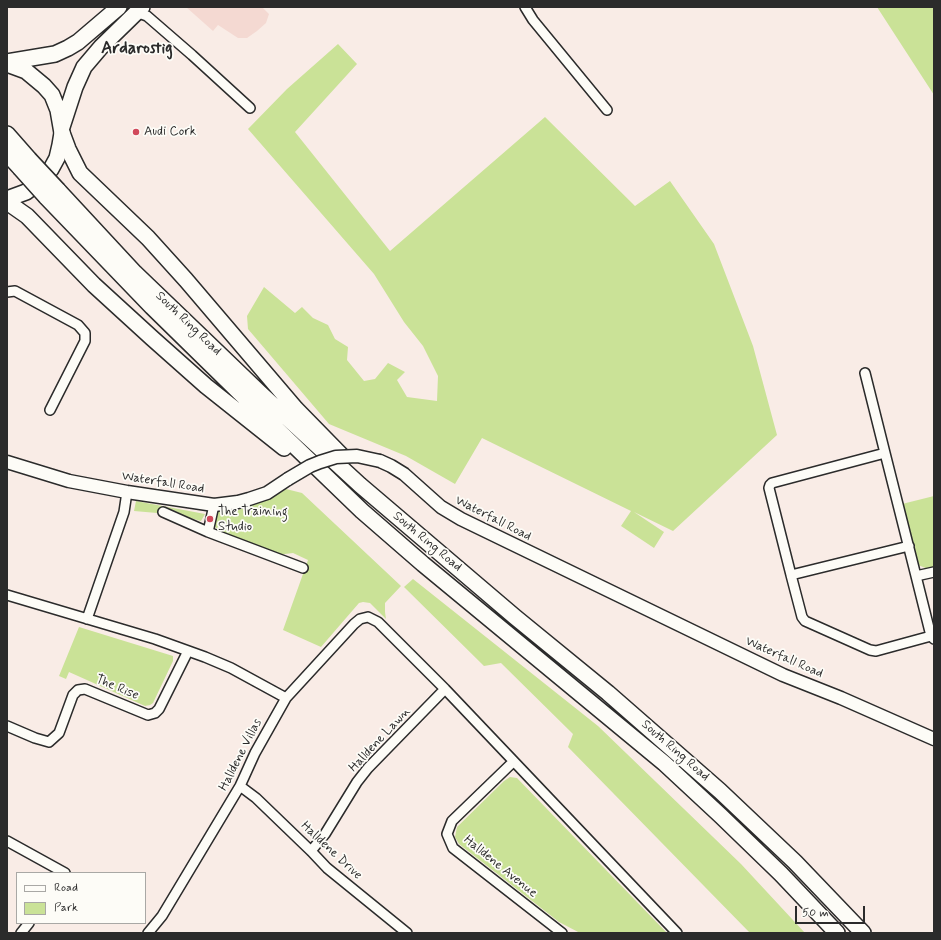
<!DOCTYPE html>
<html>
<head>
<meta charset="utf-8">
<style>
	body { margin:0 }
	#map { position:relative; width:941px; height:940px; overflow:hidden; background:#f9ece6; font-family:Mynerve,sans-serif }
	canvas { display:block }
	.frame { position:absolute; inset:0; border:8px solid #2b2b2b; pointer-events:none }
	.legend { position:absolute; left:16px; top:872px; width:130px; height:52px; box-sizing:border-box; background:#fdfcf7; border:1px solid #a9a8a5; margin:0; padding:5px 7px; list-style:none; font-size:12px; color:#2b2b2b }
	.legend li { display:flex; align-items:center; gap:8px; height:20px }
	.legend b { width:20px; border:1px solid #a9a8a5 }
	.scale { position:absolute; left:795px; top:906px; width:70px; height:18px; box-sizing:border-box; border:2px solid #2b2b2b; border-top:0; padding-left:5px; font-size:12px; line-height:14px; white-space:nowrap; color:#2b2b2b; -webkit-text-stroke:3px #fdfcf7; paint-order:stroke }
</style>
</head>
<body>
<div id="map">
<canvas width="941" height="940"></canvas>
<div class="frame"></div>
<ul class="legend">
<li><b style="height:5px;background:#fdfcf7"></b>Road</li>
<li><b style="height:11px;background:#cae297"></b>Park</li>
</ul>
<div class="scale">50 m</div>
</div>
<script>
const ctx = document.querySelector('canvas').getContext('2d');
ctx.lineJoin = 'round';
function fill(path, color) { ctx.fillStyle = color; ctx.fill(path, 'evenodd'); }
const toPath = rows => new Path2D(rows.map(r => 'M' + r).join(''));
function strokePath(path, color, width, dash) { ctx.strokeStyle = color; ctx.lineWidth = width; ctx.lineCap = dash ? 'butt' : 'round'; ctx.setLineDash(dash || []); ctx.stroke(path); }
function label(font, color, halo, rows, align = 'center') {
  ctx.font = font + ' Mynerve,sans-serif'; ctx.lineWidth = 3.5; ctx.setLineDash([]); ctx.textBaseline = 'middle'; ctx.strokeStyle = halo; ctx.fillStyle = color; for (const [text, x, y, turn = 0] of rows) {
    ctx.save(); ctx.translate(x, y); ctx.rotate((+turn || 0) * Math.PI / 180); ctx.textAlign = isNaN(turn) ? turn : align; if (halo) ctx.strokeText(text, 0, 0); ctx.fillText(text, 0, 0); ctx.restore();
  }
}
const built = toPath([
	[186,7,262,7,269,14,266,23,257,31,247,38,238,38,218,25,213,31]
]);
const green = toPath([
	[877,7,934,7,934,95],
	[338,44,357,64,295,132,390,251,545,117,635,206,670,181,714,244,753,346,777,435,673,531,634,512,664,532,654,548,621,526,631,511,482,438,455,484,406,456,329,424,248,329,247,316,264,287,295,313,302,307,313,318,328,325,335,339,348,347,347,360,364,381,375,379,388,363,405,372,397,380,407,397,437,401,438,376,423,346,404,322,374,274,248,129,287,89],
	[286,489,302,493,401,586,385,603,385,612,386,619,370,603,363,602,359,603,321,647,283,630,308,560,293,553,277,555,222,532,215,527,213,525,215,514,220,511,238,510,253,505,270,499],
	[934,496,934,568,928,569,918,565,902,504],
	[136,501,205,514,201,521,190,518,166,507,157,513,134,511],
	[413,579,598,726,741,864,805,933,750,933,568,747,573,734,501,663,484,666,404,587],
	[79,627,173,656,173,661,153,703,150,705,145,706,69,672,66,679,59,676],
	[510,777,517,778,667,933,580,933,559,922,459,844,455,837,457,827,504,781]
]);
const minor = toPath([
	[525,7,533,20,607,110],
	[136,12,147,16,192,55,250,108],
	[7,292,15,291,78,325,85,333,85,341,50,410],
	[865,373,885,453],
	[163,512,208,532,303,568],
	[208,532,214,505],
	[909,546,791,575,802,617,805,621,870,650,876,651,931,636],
	[934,572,916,576,931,636,934,639],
	[791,575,769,488,770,485,772,483,885,453,916,576],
	[7,595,155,639,205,657,231,668,286,698],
	[87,619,124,512,127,492],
	[7,726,35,738,49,742,59,733,73,695,78,690,85,689,148,715,155,713,159,709,188,651],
	[513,762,452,821,447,834,453,848,562,933],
	[240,786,256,798,311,851,327,868,407,933],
	[7,841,65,873],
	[311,851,325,834,357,782,368,768,445,689],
	[21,933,29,923],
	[148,933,162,916,240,786,255,753,286,698,354,624,360,619,368,617,378,622,445,689,677,933]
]);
const tertiary = toPath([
	[380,461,391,466,404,474,441,507,461,519,783,675,841,698,934,739],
	[7,462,69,481,127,492,214,505,238,502,249,499,267,493,288,479]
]);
const primary = toPath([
	[7,62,55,54,68,48,78,42,119,7],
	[7,64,26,71,44,86,52,95,58,110,62,133,60,145,57,158,51,169,43,179,26,192,7,199],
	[62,127,75,87,84,67,101,47,142,7]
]);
const trunk = toPath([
	[62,133,68,149,80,173,148,238,186,280,296,409,342,456],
	[7,134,29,159],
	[7,154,20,168],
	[58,190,135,273,260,393,360,485,515,617,608,693,720,791,795,862,863,933],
	[46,197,152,307,251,404,362,511,423,564,664,763,721,816,781,874,837,933],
	[7,202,27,216,94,285,152,338,206,386,284,448]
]);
const tertiaryBridge = toPath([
	[288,479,310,466,320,462,336,457,357,456,380,461]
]);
const trunkBridge = toPath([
	[29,159,58,190],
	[20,168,46,197]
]);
const markers = [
	[136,132,4,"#d1495b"],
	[210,519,4,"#d1495b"]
];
const poiNames = [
	["Audi Cork",144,132],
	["The Training",218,512],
	["Studio",218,527]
];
const streetNames = [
	["South Ring Road",188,324,44],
	["Waterfall Road",163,483,9],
	["Waterfall Road",493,519,27],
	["South Ring Road",427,542,40],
	["Waterfall Road",784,658,24],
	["The Rise",117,688,23],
	["Halldene Lawn",380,740,-47],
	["South Ring Road",675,751,41],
	["Halldene Villas",241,755,-63],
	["Halldene Drive",331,851,43],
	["Halldene Avenue",500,867,39]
];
const districtNames = [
	["Ardarostig",137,49]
];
fill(built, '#f4d9d2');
fill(green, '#cae297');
strokePath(minor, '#2b2b2b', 12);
strokePath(tertiary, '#2b2b2b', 15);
strokePath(primary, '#2b2b2b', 18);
strokePath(trunk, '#2b2b2b', 18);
strokePath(minor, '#fdfcf7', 9);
strokePath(tertiary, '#fdfcf7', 12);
strokePath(primary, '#fdfcf7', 15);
strokePath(trunk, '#fdfcf7', 15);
strokePath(tertiaryBridge, '#2b2b2b', 15, []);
strokePath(trunkBridge, '#2b2b2b', 18, []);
strokePath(tertiaryBridge, '#fdfcf7', 12);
strokePath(trunkBridge, '#fdfcf7', 15);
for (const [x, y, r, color] of markers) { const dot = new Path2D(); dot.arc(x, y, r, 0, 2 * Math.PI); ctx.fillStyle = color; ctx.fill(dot); strokePath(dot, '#fdfcf7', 1.5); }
label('13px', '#2b2b2b', '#fdfcf7', poiNames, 'left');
label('13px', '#2b2b2b', '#fdfcf7', streetNames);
label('bold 17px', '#2b2b2b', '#fdfcf7', districtNames);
</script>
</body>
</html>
